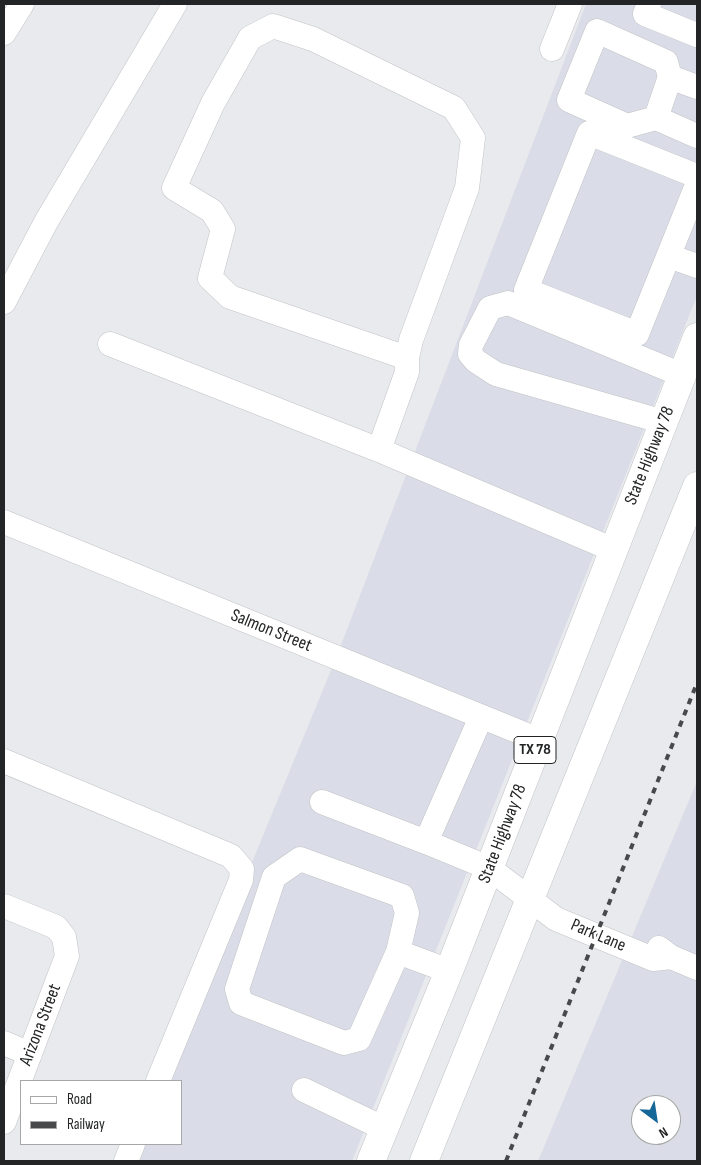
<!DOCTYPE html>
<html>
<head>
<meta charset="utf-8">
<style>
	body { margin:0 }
	#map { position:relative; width:701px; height:1165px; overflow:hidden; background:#e9eaee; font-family:"Sofia Sans Condensed",sans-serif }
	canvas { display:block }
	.frame { position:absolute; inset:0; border:5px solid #232425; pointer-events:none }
	.legend { position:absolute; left:20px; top:1080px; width:162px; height:65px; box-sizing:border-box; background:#fff; border:1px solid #a7a7a8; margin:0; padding:6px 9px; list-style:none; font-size:15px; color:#232425 }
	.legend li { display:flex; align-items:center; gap:10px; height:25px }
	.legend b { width:25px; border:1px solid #a7a7a8 }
	.north { position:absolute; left:631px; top:1095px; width:50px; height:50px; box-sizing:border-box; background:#fff; border:1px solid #a7a7a8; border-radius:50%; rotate:149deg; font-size:14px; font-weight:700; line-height:20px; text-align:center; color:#232425 }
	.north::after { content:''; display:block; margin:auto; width:18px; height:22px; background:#156798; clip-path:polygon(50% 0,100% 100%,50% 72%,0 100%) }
</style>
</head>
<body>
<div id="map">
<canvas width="701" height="1165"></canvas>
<div class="frame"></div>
<ul class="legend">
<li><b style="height:6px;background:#fff"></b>Road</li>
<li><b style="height:6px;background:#48494a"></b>Railway</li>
</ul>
<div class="north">N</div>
</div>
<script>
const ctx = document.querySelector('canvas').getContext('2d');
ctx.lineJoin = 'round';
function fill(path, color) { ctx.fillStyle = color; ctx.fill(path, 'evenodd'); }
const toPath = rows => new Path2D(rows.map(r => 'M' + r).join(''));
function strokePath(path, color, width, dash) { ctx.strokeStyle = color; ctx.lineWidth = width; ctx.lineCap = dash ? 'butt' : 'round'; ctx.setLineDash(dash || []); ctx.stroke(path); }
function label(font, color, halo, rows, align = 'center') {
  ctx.font = font + ' "Sofia Sans Condensed",sans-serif'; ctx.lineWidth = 5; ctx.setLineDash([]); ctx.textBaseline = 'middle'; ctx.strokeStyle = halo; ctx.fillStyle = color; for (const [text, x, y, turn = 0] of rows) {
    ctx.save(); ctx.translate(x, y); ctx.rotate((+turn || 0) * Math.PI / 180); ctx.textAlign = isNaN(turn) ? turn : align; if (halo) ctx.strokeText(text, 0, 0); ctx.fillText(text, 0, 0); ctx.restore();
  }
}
const built = toPath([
	[586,4,697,4,697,296,352,1161,129,1161,136,1144,181,1144,181,1081,162,1081,336,658],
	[697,781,697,1161,538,1161],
	[641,1105,671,1105,671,1135,641,1135]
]);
const minor = toPath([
	[649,4,645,14,697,35],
	[4,33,22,4],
	[552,49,570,4],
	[697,87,670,77,656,118,697,136],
	[656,118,627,126,569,100,597,31,666,62,670,77],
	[697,176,589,133,526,290,637,334,697,185],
	[669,256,697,266],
	[4,302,46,222,175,4],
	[110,344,379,450,614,550],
	[664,422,496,374,476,361,470,354,471,345,490,308,508,303,682,375],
	[379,450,407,372,407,358,411,340,467,188,473,138,454,108,313,39,273,26,250,38,213,103,174,188,212,211,223,229,210,278,230,297,407,358],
	[4,522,539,740],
	[481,717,426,842,489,868,556,919,653,959,671,957],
	[4,761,231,856,242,869,241,880,158,1081],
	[322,802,426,842],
	[4,906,56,927,64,937,67,956,4,1122],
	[659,948,671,957,697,968],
	[398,952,407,913,402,896,300,859,274,877,237,989,241,1003,344,1043,359,1039,398,952,449,971],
	[4,1043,30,1054],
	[304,1090,385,1129],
	[126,1161,133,1144]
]);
const major = toPath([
	[371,1161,449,971,697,337],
	[424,1161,697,486]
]);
const rail = toPath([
	[506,1161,697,683]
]);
const shields = [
	[535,750,42]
];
const shieldNames = [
	["TX 78",535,750]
];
const streetNames = [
	["State Highway 78",650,456,-68],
	["Salmon Street",271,631,22],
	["State Highway 78",503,834,-69],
	["Park Lane",598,936,23],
	["Arizona Street",41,1025,-69]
];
fill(built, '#dadde7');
strokePath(minor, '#c2c3c6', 25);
strokePath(major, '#c2c3c6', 29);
strokePath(minor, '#fff', 24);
strokePath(major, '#fff', 28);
strokePath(rail, '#48494a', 4, [6, 6]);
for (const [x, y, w] of shields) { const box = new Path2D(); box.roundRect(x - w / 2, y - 13.5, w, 27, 4); ctx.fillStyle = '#fff'; ctx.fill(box); strokePath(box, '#232425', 1); }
label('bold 16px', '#232425', null, shieldNames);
label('18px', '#232425', '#fff', streetNames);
</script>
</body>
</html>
